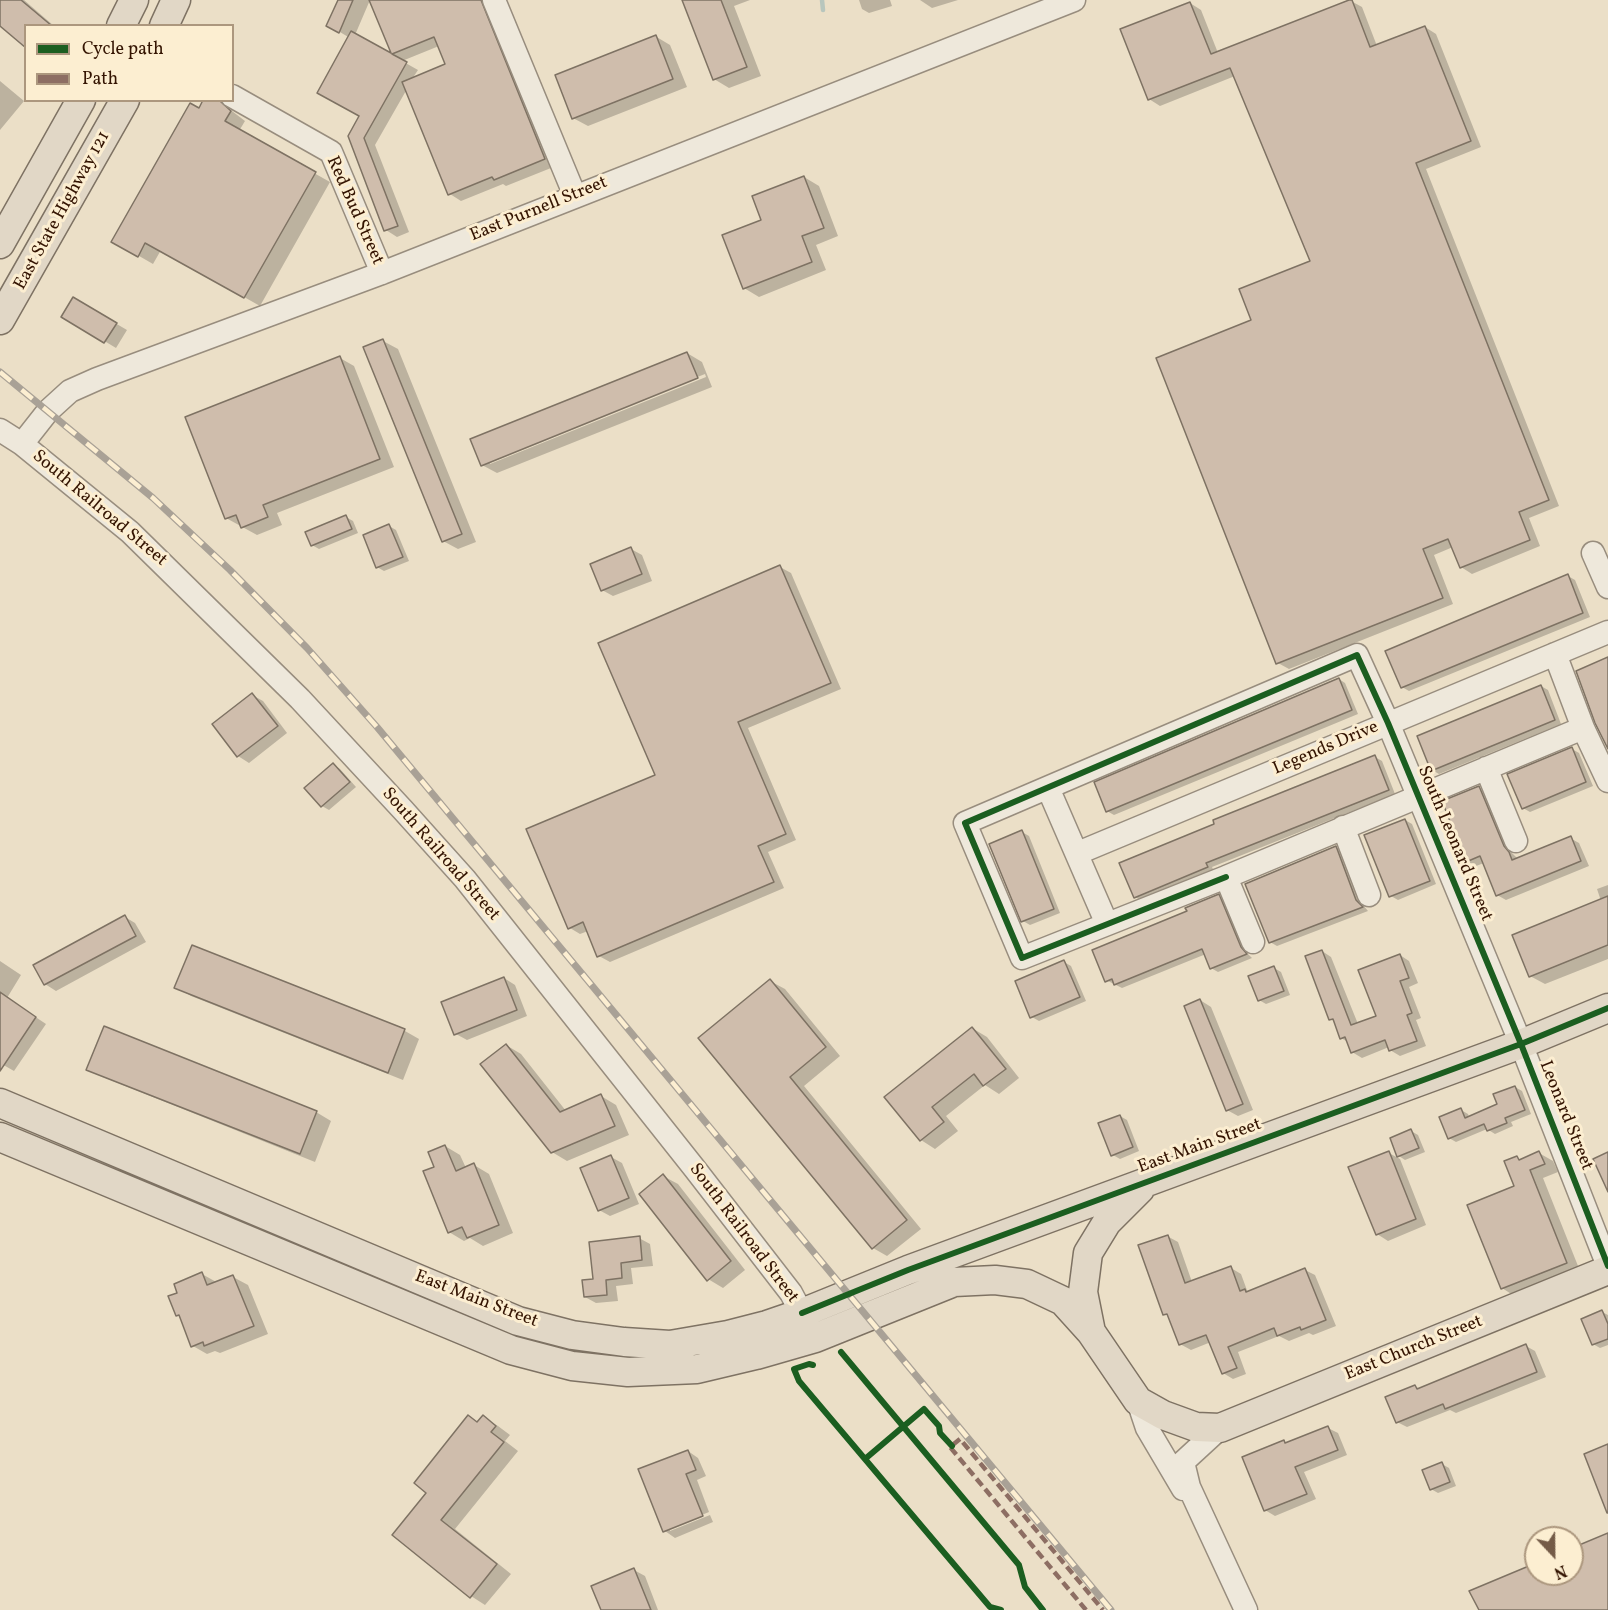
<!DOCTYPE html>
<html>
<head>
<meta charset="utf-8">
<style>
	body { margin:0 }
	#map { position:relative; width:1608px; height:1610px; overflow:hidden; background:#ebdfc7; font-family:Vollkorn,serif }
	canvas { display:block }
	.legend { position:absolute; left:24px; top:24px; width:210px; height:78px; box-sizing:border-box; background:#fceed1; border:2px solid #ac977e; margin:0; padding:8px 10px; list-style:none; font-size:18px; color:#341402 }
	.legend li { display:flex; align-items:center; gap:12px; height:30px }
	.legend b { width:30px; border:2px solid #ac977e }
	.north { position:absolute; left:1524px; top:1526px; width:60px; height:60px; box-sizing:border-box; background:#fceed1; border:2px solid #ac977e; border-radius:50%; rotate:158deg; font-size:16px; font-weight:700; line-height:24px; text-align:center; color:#341402 }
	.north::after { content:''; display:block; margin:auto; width:21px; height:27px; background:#745b47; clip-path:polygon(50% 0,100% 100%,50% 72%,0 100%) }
</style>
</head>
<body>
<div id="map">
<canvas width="1608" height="1610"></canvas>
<ul class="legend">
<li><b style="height:8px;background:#1b5e20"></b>Cycle path</li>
<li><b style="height:8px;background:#8d6e63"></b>Path</li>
</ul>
<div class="north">N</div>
</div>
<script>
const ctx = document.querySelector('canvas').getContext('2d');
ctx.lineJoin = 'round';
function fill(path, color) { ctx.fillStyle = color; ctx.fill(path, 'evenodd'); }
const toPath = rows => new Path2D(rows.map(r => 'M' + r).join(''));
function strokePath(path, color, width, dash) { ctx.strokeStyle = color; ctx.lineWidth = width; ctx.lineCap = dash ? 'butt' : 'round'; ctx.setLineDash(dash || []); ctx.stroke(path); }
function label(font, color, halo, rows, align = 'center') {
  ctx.font = font + ' Vollkorn,serif'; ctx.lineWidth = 6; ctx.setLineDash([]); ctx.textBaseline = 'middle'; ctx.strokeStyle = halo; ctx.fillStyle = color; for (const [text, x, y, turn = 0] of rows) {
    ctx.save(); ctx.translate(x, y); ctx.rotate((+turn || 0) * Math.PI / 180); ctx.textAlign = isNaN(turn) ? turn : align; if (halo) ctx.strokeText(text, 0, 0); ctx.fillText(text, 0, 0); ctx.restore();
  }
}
const shadow = toPath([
	[0,0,24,0,54,26,0,24],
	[339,0,370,0,355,35,394,57,371,0,488,0,556,166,506,186,503,184,461,201,450,194,407,89,375,145,409,232,397,237,386,230,350,136,360,116,350,38,328,25],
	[439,46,447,65,412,79,418,70,402,61],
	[683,0,750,0,734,6,761,76,729,88,714,79],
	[859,0,890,0,892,6,869,13,862,9],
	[920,0,958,0,932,8],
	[1351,1,1362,7,1377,46,1425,27,1436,34,1481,147,1426,169,1559,506,1529,518,1540,546,1472,574,1461,567,1453,547,1434,555,1453,604,1289,669,1278,663,1253,321,1312,261,1235,76,1160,106,1149,99,1190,3,1201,10,1218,53],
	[655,36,670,45,687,87,588,126,573,118],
	[0,81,24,101,0,130],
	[213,100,228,108,245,121,239,131,330,182,260,306,161,250,153,264,113,241,199,110],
	[804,177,819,186,838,236,816,245,826,270,759,297,744,288,763,220],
	[74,299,127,330,116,348,63,316],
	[383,341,398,349,476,542,458,549,443,541],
	[687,353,702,362,712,387,497,473,482,465],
	[705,374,706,377,490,464,490,460],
	[340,358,354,366,394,467,277,513,282,525,257,535,226,518],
	[346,517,353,521,358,533,319,549,312,545],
	[389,526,396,530,409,561,384,571,377,567],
	[631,549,642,555,652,581,613,596,602,590],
	[780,567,791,573,841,689,748,728,796,840,768,852,784,888,610,962,599,956,588,931,580,934,570,928],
	[1568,576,1575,580,1590,617,1409,691,1402,687],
	[1339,679,1345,683,1358,714,1114,815,1107,811],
	[1541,686,1548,690,1561,724,1439,774,1432,770],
	[252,695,263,701,287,733,249,763,238,756,214,725],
	[1572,749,1579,753,1593,786,1530,812,1523,808],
	[1375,757,1382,761,1395,794,1212,867,1214,871,1142,901,1135,897],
	[334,765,340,769,356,787,329,810,322,806],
	[1479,788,1488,793,1512,853,1518,859,1570,838,1579,843,1589,866,1506,900,1497,895,1484,863,1476,866,1467,861],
	[1405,820,1412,824,1436,884,1398,900,1391,896],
	[1022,832,1029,836,1060,913,1030,925,1023,921],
	[1336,847,1343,851,1363,905,1368,911,1277,946,1270,942],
	[1608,885,1608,959,1545,984,1530,976,1601,901,1597,889],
	[1219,896,1225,900,1247,953,1252,958,1218,972,1211,968,1206,954,1122,988,1106,980,1188,912],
	[125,917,135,923,146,942,56,991,45,984,35,965],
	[193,947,405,1031,419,1039,403,1080,191,996,176,987],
	[1322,951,1331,957,1358,1024,1378,1017,1400,955,1409,961,1418,983,1409,987,1421,1018,1416,1020,1426,1046,1400,1056,1390,1050,1389,1047,1362,1058,1352,1052,1348,1042,1341,1038,1336,1022,1330,1019],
	[0,961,21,975,7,998,46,1024,14,1071,0,1063],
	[1064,962,1071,966,1086,1001,1039,1021,1032,1017],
	[1274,968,1281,972,1290,995,1266,1004,1259,1000],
	[504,978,515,985,527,1016,467,1040,456,1034],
	[770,981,785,989,840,1056,804,1086,921,1229,887,1256,873,1248,700,1038],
	[1200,1000,1211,1007,1253,1110,1238,1116,1227,1110],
	[972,1028,987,1037,1019,1078,999,1094,985,1085,946,1116,958,1131,935,1149,921,1140,886,1097],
	[506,1045,521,1054,566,1111,601,1096,616,1105,629,1135,567,1161,552,1152],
	[88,1069,316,1112,331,1121,315,1162,103,1077],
	[1515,1087,1522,1091,1531,1114,1511,1122,1513,1126,1495,1134,1487,1129,1456,1142,1449,1138,1461,1110,1468,1114,1469,1117,1499,1105],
	[1120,1116,1127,1120,1139,1151,1120,1159,1113,1155],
	[1411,1131,1418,1135,1425,1152,1405,1160,1399,1156],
	[445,1146,460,1155,466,1168,474,1165,489,1174,513,1233,483,1246,470,1238,464,1241,449,1232,436,1167],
	[1389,1153,1400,1159,1426,1225,1388,1241,1377,1234],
	[1539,1153,1553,1161,1558,1172,1543,1178,1580,1271,1516,1297,1502,1288,1516,1187,1517,1158,1521,1160],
	[611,1157,622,1163,639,1204,610,1216,599,1210],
	[663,1176,678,1184,745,1270,723,1288,708,1279],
	[1167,1236,1178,1242,1192,1282,1231,1268,1241,1274,1248,1293,1305,1270,1315,1275,1336,1326,1313,1335,1309,1333,1289,1341,1279,1336,1238,1352,1246,1374,1233,1379,1223,1373,1211,1342,1191,1350,1180,1344,1170,1317,1165,1314],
	[639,1238,650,1244,653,1266,631,1268,633,1284,616,1286,618,1301,596,1303,585,1297,594,1280],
	[202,1274,218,1283,233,1277,248,1285,268,1334,220,1353,215,1351,207,1354,193,1346,181,1317,177,1315,179,1294],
	[1602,1312,1608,1315,1608,1345,1600,1348,1593,1344],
	[1526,1346,1535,1351,1546,1377,1456,1413,1450,1410,1407,1427,1397,1422,1415,1386,1420,1389],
	[469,1417,479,1423,483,1417,498,1426,510,1435,505,1441,518,1451,455,1529,511,1574,485,1605,471,1596,428,1492],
	[1328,1428,1338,1433,1347,1455,1304,1472,1316,1499,1275,1516,1265,1510,1284,1441,1288,1444],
	[688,1451,698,1458,706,1476,697,1480,709,1512,670,1528,670,1531,710,1515,713,1522,675,1538,665,1531],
	[1442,1464,1449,1468,1456,1486,1438,1493,1431,1489],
	[634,1570,645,1576,658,1610,602,1610]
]);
const stream = toPath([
	[822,0,823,10]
]);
const building = toPath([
	[0,0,21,0,52,26,26,26,26,48,0,26,0,0],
	[338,0,353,0,339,33,326,26,338,0],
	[369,0,481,0,545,159,494,180,492,177,448,195,402,82,445,64,434,37,392,54,407,62,364,138,398,226,384,231,348,136,359,116,317,93,351,31,391,53,369,0],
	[682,0,721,0,747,67,713,80,682,0],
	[1349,0,1352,0,1370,47,1425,26,1471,141,1416,163,1549,500,1519,512,1530,540,1460,568,1448,539,1423,549,1443,598,1276,664,1156,358,1251,320,1239,289,1310,261,1230,68,1148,100,1120,29,1190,2,1211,54,1349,0],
	[656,35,673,79,572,119,555,75,656,35],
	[203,100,220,101,231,111,225,121,316,172,244,298,145,243,138,257,111,242,190,103,199,108,203,100],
	[804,176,824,228,802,236,812,262,743,289,722,235,761,220,752,196,804,176],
	[73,297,117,323,104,343,61,317,73,297],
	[383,339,462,534,442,542,363,347,383,339],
	[687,352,698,378,481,466,470,439,687,352],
	[340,356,380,459,263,505,268,517,241,528,236,515,225,519,185,417,340,356],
	[346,515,352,529,311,546,305,532,346,515],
	[389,524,403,557,376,568,363,535,389,524],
	[631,547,642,574,601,591,590,564,631,547],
	[780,565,831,683,738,722,786,834,758,846,774,882,597,957,583,922,568,929,526,829,655,775,598,643,780,565],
	[1568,574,1583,613,1401,688,1385,651,1568,574],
	[1608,657,1608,749,1595,723,1576,671,1608,657],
	[1339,678,1352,710,1106,812,1094,782,1339,678],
	[1541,685,1555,720,1431,771,1417,736,1541,685],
	[252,693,278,726,237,757,212,724,252,693],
	[1572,747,1586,782,1522,809,1507,774,1572,747],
	[1375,755,1389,790,1206,863,1208,867,1134,898,1119,863,1214,824,1213,820,1375,755],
	[333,763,350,782,321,807,304,788,333,763],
	[1479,786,1504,846,1509,852,1512,860,1571,836,1581,861,1496,896,1480,856,1466,862,1442,801,1479,786],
	[1405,819,1430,881,1389,897,1364,835,1405,819],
	[1022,830,1054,909,1021,922,989,844,1022,830],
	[1336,846,1356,900,1363,907,1269,943,1245,884,1336,846],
	[1219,894,1241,947,1247,954,1210,969,1202,949,1114,985,1112,979,1105,982,1092,950,1187,911,1185,908,1219,894],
	[1608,896,1608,945,1529,977,1512,935,1608,896],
	[125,915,136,936,44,985,33,965,125,915],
	[192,945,405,1029,388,1073,174,988,192,945],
	[1322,950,1351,1025,1376,1016,1358,970,1400,954,1409,978,1400,981,1412,1013,1407,1015,1417,1041,1389,1051,1385,1040,1351,1053,1345,1037,1340,1039,1333,1019,1329,1020,1305,956,1322,950],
	[1064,960,1080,997,1030,1018,1015,981,1064,960],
	[1274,966,1284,991,1258,1001,1248,976,1274,966],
	[504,977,517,1010,454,1035,441,1002,504,977],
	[770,979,826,1047,790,1077,907,1220,872,1249,698,1038,770,979],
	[0,992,36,1017,0,1071,0,992],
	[1200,999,1243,1104,1226,1111,1184,1006,1200,999],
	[104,1026,317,1111,300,1154,86,1070,104,1026],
	[972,1027,1006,1069,983,1086,974,1074,932,1107,944,1122,920,1141,884,1097,972,1027],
	[506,1044,560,1112,601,1094,615,1126,551,1153,480,1064,506,1044],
	[1515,1086,1525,1110,1505,1118,1507,1123,1487,1131,1484,1124,1448,1139,1439,1117,1461,1108,1465,1118,1497,1104,1493,1094,1515,1086],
	[1120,1115,1133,1147,1111,1156,1098,1123,1120,1115],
	[1411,1129,1419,1148,1397,1157,1390,1138,1411,1129],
	[445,1145,456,1171,474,1163,499,1225,467,1238,462,1227,448,1233,423,1171,434,1167,428,1152,445,1145],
	[1389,1151,1416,1219,1376,1235,1348,1167,1389,1151],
	[1539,1151,1545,1164,1530,1170,1567,1263,1501,1289,1467,1205,1514,1186,1504,1161,1517,1156,1519,1160,1539,1151],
	[1608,1152,1608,1192,1593,1159,1608,1152],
	[611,1155,629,1198,598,1211,580,1168,611,1155],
	[663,1174,731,1261,707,1281,639,1194,663,1174],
	[1168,1235,1185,1283,1231,1266,1240,1291,1245,1289,1246,1292,1305,1268,1326,1320,1301,1330,1300,1327,1277,1336,1274,1328,1228,1347,1237,1368,1222,1374,1206,1335,1179,1345,1167,1314,1163,1315,1138,1245,1168,1235],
	[640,1236,642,1260,621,1263,622,1278,606,1280,607,1295,584,1297,582,1280,593,1279,589,1242,640,1236],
	[202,1272,207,1285,233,1275,254,1326,204,1346,203,1342,191,1347,179,1315,176,1316,168,1296,177,1293,174,1284,202,1272],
	[1602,1310,1608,1324,1608,1339,1592,1345,1581,1319,1602,1310],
	[1526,1344,1537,1372,1445,1409,1443,1404,1396,1423,1385,1397,1415,1385,1417,1389,1526,1344],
	[468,1415,477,1422,483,1415,496,1426,491,1432,504,1442,441,1520,497,1564,470,1598,392,1535,426,1493,414,1483,468,1415],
	[1328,1426,1338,1450,1295,1467,1307,1494,1264,1511,1242,1457,1284,1440,1285,1443,1328,1426],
	[1608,1444,1608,1513,1607,1513,1584,1454,1608,1444],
	[688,1450,696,1470,686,1474,703,1516,663,1532,638,1469,688,1450],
	[1442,1462,1450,1482,1430,1490,1422,1470,1442,1462],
	[1608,1533,1608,1610,1479,1610,1469,1591,1536,1563,1536,1574,1572,1574,1572,1548,1608,1533],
	[634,1568,651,1610,601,1610,591,1586,634,1568]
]);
const minor = toPath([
	[494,0,575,196],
	[232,96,331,152,382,273],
	[0,430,22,444,130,532,300,699,403,810,465,879,695,1169,791,1293,809,1327],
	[22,444,48,411,70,391,97,379,382,273,1074,0],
	[1593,553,1608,587],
	[1555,654,1583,728],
	[1486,768,1516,841],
	[1048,788,1107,924],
	[1343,827,1369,895],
	[1078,853,1608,632],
	[1226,877,1022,958,965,823,1357,655,1388,723,1521,1044,1608,1266],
	[1253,942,1226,877,1583,728,1608,781],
	[1138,1401,1147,1428,1183,1489],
	[1220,1428,1183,1462,1189,1487,1246,1610]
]);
const major = toPath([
	[121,26,134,0],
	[164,26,176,0],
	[0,244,81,100],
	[0,320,125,100],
	[0,1103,518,1321,572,1335,624,1342,670,1345,728,1335,767,1325,802,1313,908,1270,1521,1044,1608,1008],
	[0,1137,511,1350,572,1366,628,1372,697,1369,756,1355,815,1338,954,1282,995,1280,1027,1284,1063,1301,1091,1332],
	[1140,1189,1107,1222,1088,1253,1083,1292,1091,1332,1138,1401,1163,1415,1196,1427,1220,1428,1608,1270]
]);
const rail = toPath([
	[0,372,153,498,230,570,307,648,377,727,1111,1610]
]);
const quiet = toPath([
	[1086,1610,950,1447,960,1439,1103,1610]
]);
const cycleway = toPath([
	[1226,877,1022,958,965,823,1357,655,1388,723,1521,1044,1608,1266],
	[802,1313,908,1270,1521,1044,1608,1008],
	[841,1352,1019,1565,1025,1587,1043,1610],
	[813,1365,809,1364,794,1369,799,1381,990,1607,1001,1610],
	[865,1459,924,1409,939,1426,940,1433,952,1446]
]);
const streetNames = [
	["East Purnell Street",539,210,-22],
	["East State Highway 121",63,211,-61],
	["Red Bud Street",354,211,66],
	["South Railroad Street",99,509,40],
	["Legends Drive",1326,749,-23],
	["South Leonard Street",1454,844,67],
	["South Railroad Street",440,855,49],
	["Leonard Street",1565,1116,68],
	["East Main Street",1200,1147,-20],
	["South Railroad Street",743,1234,53],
	["East Main Street",476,1300,21],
	["East Church Street",1414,1349,-22]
];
fill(shadow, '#0003');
strokePath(stream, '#b8c6bd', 4.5);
fill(building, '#cfbdac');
strokePath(building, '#7e7263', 1.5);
strokePath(minor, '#988d7e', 25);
strokePath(major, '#7e7263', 31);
strokePath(minor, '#eee8db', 22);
strokePath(major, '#e1d7c6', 28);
strokePath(rail, '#a9a196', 7);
strokePath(rail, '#fceed1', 4.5, [14]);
strokePath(quiet, '#8d6e63', 4.5, [9, 4.5]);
strokePath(cycleway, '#1b5e20', 6);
label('18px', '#341402', '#fceed1', streetNames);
</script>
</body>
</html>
